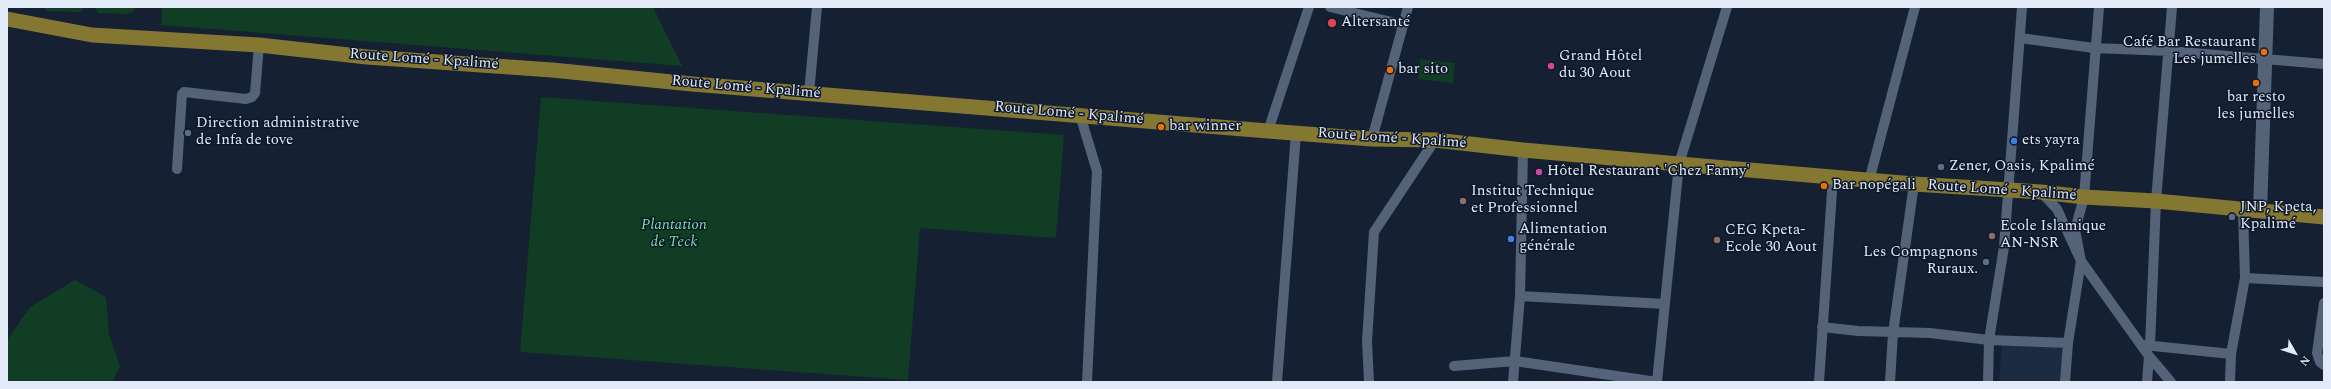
<!DOCTYPE html>
<html>
<head>
<meta charset="utf-8">
<style>
	body { margin:0 }
	#map { position:relative; width:2331px; height:389px; overflow:hidden; background:#152033; font-family:Spectral,serif }
	canvas { display:block }
	.frame { position:absolute; inset:0; border:8px solid #e2eaf7; pointer-events:none }
	.north { position:absolute; left:2275px; top:333px; width:40px; height:40px; -webkit-text-stroke:3px #0c1729; paint-order:stroke; rotate:129deg; font-size:11px; font-weight:700; line-height:16px; text-align:center; color:#e2eaf7 }
	.north::after { content:''; display:block; margin:auto; width:14px; height:18px; background:#e2eaf7; clip-path:polygon(50% 0,100% 100%,50% 72%,0 100%) }
</style>
</head>
<body>
<div id="map">
<canvas width="2331" height="389"></canvas>
<div class="frame"></div>
<div class="north">N</div>
</div>
<script>
const ctx = document.querySelector('canvas').getContext('2d');
ctx.lineJoin = 'round';
function fill(path, color) { ctx.fillStyle = color; ctx.fill(path, 'evenodd'); }
const toPath = rows => new Path2D(rows.map(r => 'M' + r).join(''));
function strokePath(path, color, width, dash) { ctx.strokeStyle = color; ctx.lineWidth = width; ctx.lineCap = dash ? 'butt' : 'round'; ctx.setLineDash(dash || []); ctx.stroke(path); }
function label(font, color, halo, rows, align = 'center') {
  ctx.font = font + ' Spectral,serif'; ctx.lineWidth = 3; ctx.setLineDash([]); ctx.textBaseline = 'middle'; ctx.strokeStyle = halo; ctx.fillStyle = color; for (const [text, x, y, turn = 0] of rows) {
    ctx.save(); ctx.translate(x, y); ctx.rotate((+turn || 0) * Math.PI / 180); ctx.textAlign = isNaN(turn) ? turn : align; if (halo) ctx.strokeText(text, 0, 0); ctx.fillText(text, 0, 0); ctx.restore();
  }
}
const built = toPath([
	[2002,344,2061,348,2064,350,2061,382,1999,382]
]);
const green = toPath([
	[43,7,85,7,81,12,75,12,47,11],
	[95,7,137,7,132,13,126,14,98,13],
	[162,7,653,7,682,66,161,25],
	[1420,59,1455,63,1453,83,1418,79],
	[541,97,1064,135,1056,238,920,228,908,380,520,352],
	[75,280,106,297,109,334,120,366,112,382,7,382,7,340,30,307]
]);
const street = toPath([
	[1330,7,1404,25],
	[2099,7,2084,197,2075,230,2081,261,2149,356,2171,382],
	[2020,38,2094,48,2169,51,2324,64],
	[809,93,817,7],
	[1080,115,1097,171,1087,382],
	[1268,131,1309,7],
	[1372,139,1408,7],
	[177,169,182,94,184,92,246,99,252,97,255,93,259,45],
	[1869,181,1915,7],
	[2041,192,2057,209,2081,261,2068,343,2065,382],
	[2245,278,2324,282],
	[1520,296,1665,304],
	[2324,303,2317,353,2320,362,2324,365],
	[1822,327,1858,331,1930,333,1989,340,2068,343],
	[2144,345,2231,354],
	[2150,346,2156,201,2172,7],
	[1454,366,1515,361,1657,382],
	[1277,382,1296,133],
	[1369,382,1367,341,1374,232,1435,140],
	[1513,382,1520,296,1523,150],
	[1657,382,1679,164,1727,7],
	[1819,382,1833,177],
	[1890,382,1893,333,1914,184],
	[1988,382,1989,340,2004,247,2022,7],
	[2147,382,2149,356],
	[2230,382,2231,354,2245,278,2243,211]
]);
const secondary = toPath([
	[2260,211,2267,7]
]);
const primary = toPath([
	[7,19,92,35,259,45,367,57,552,70,692,84,1268,131,1372,139,1435,140,1523,150,1679,164,1914,184,2041,192,2084,197,2156,201,2324,217]
]);
const markers = [
	[1332,23,5,"#e0444e"],
	[2264,52,4,"#e8710a"],
	[1551,66,4,"#d1479c"],
	[1390,70,4,"#e8710a"],
	[2256,83,4,"#e8710a"],
	[1161,127,4,"#e8710a"],
	[188,133,4,"#5c6f8a"],
	[2014,141,4,"#3f7fe0"],
	[1941,167,4,"#5c6f8a"],
	[1539,172,4,"#d1479c"],
	[1824,186,4,"#e8710a"],
	[1463,201,4,"#8d6e63"],
	[2232,217,4,"#5c6f8a"],
	[1992,236,4,"#8d6e63"],
	[1511,239,4,"#3f7fe0"],
	[1717,240,4,"#8d6e63"],
	[1986,262,4,"#5c6f8a"]
];
const poiNames = [
	["Altersanté",1341,23],
	["Café Bar Restaurant",2256,43,"right"],
	["Les jumelles",2256,60,"right"],
	["Grand Hôtel",1559,57],
	["du 30 Aout",1559,74],
	["bar sito",1398,70],
	["bar resto",2256,98,"center"],
	["les jumelles",2256,115,"center"],
	["Direction administrative",196,124],
	["de Infa de tove",196,141],
	["bar winner",1169,127],
	["ets yayra",2022,141],
	["Zener, Oasis, Kpalimé",1949,167],
	["Hôtel Restaurant 'Chez Fanny'",1547,172],
	["Bar nopégali",1832,186],
	["Institut Technique",1471,192],
	["et Professionnel",1471,209],
	["JNP, Kpeta,",2240,208],
	["Kpalimé",2240,225],
	["Ecole Islamique",2000,227],
	["AN-NSR",2000,244],
	["Alimentation",1519,230],
	["générale",1519,247],
	["CEG Kpeta-",1725,231],
	["Ecole 30 Aout",1725,248],
	["Les Compagnons",1978,253,"right"],
	["Ruraux.",1978,270,"right"]
];
const streetNames = [
	["Route Lomé - Kpalimé",424,60,4],
	["Route Lomé - Kpalimé",746,88,5],
	["Route Lomé - Kpalimé",1069,114,5],
	["Route Lomé - Kpalimé",1392,139,4],
	["Route Lomé - Kpalimé",2002,191,4]
];
const parkNames = [
	["Plantation",674,226],
	["de Teck",674,243]
];
fill(built, '#1c2a42');
fill(green, '#103d24');
strokePath(street, '#556379', 10);
strokePath(secondary, '#556379', 14);
strokePath(primary, '#847731', 15);
for (const [x, y, r, color] of markers) { const dot = new Path2D(); dot.arc(x, y, r, 0, 2 * Math.PI); ctx.fillStyle = color; ctx.fill(dot); strokePath(dot, '#0c1729', 1.5); }
label('15px', '#e2eaf7', '#0c1729', poiNames, 'left');
label('15px', '#e2eaf7', '#0c1729', streetNames);
label('italic 15px', '#78e2a0', '#0c1729', parkNames);
</script>
</body>
</html>
